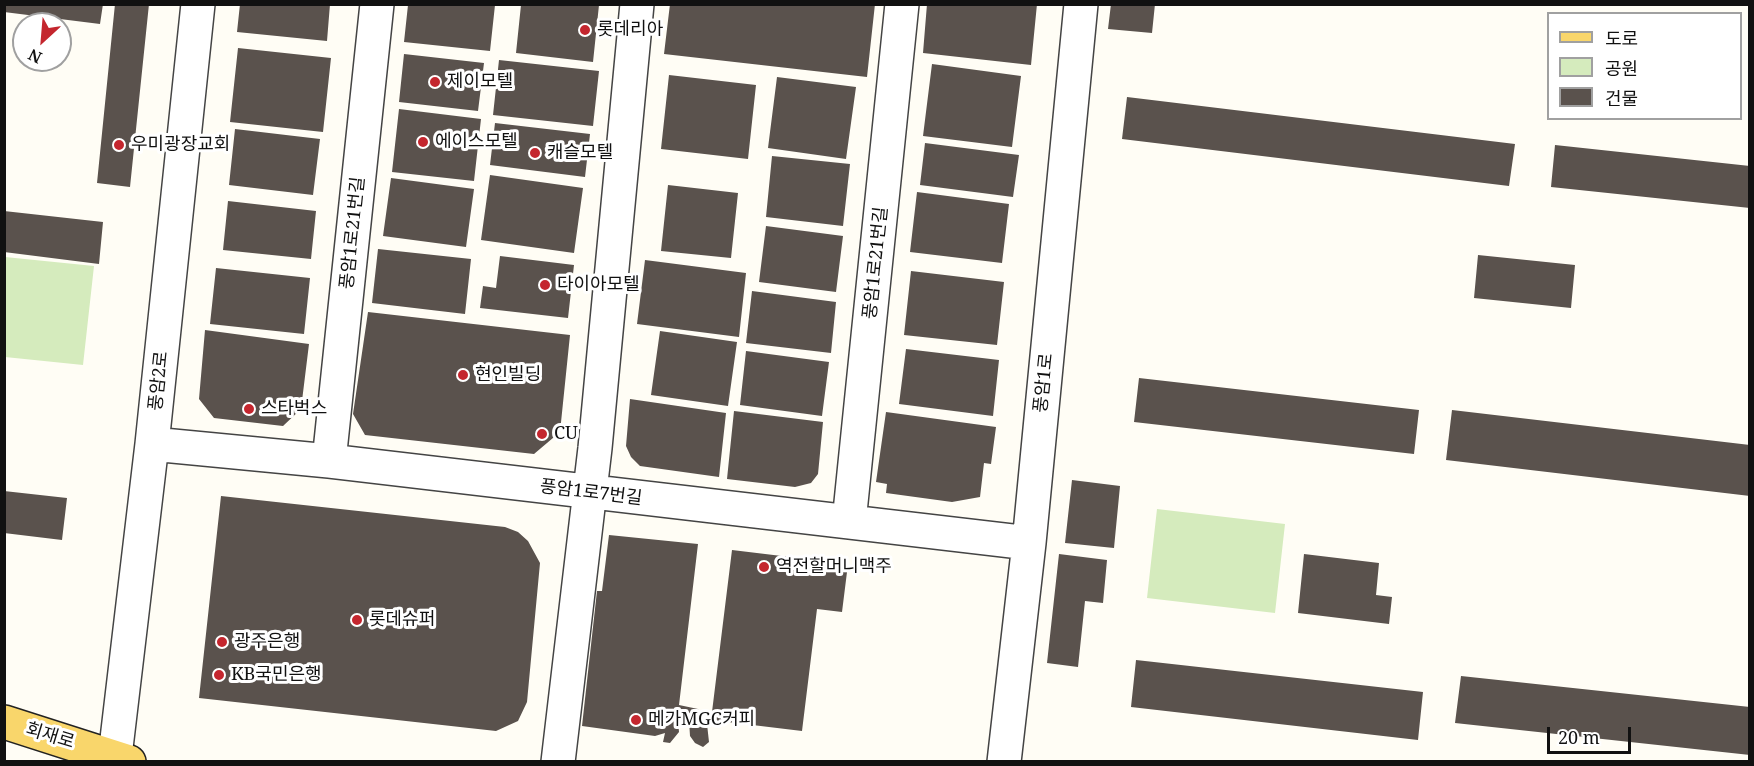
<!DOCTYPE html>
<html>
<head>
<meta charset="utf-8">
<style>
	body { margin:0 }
	#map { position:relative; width:1754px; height:766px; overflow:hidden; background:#fffdf5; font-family:"Noto Serif","Noto Sans KR",serif }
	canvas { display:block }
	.frame { position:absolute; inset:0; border:6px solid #111; pointer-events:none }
	.legend { position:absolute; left:1547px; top:12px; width:195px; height:108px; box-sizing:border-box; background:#fff; border:2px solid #a0a0a0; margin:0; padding:8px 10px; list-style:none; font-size:18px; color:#111 }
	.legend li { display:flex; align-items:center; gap:12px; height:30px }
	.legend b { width:30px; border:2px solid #a0a0a0 }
	.north { position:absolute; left:12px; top:12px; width:60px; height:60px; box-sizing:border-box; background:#fff; border:2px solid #a0a0a0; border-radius:50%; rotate:206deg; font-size:16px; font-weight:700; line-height:24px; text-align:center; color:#111 }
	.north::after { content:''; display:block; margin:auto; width:21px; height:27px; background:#c4262e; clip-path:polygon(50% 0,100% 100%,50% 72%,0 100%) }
	.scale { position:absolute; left:1547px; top:727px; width:84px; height:27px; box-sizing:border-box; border:3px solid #111; border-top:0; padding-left:8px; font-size:18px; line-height:21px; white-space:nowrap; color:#111; -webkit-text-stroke:4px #fff; paint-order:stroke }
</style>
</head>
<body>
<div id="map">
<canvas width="1754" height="766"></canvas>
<div class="frame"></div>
<ul class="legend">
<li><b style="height:8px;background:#f9d66b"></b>도로</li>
<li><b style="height:16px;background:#d5ebbd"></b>공원</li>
<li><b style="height:16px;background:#5a524d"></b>건물</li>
</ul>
<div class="north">N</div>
<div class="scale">20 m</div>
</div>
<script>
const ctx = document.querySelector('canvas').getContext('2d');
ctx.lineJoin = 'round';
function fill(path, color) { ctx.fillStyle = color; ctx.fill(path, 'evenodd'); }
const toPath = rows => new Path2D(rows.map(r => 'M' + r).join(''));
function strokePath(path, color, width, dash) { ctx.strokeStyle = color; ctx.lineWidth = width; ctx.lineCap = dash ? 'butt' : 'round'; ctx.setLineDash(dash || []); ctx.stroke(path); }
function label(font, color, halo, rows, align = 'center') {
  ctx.font = font + ' "Noto Serif","Noto Sans KR",serif'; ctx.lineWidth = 6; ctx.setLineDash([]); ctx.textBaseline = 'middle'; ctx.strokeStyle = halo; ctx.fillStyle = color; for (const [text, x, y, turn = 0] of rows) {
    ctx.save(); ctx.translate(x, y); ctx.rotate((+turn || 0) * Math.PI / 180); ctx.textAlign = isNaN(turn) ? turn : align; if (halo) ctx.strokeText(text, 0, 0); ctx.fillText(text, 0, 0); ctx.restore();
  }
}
const green = toPath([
	[5,257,94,266,83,365,5,357],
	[1157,509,1285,524,1275,613,1147,598]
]);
const building = toPath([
	[4,4,103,4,100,24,4,12],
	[115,4,149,4,130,187,97,183],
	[240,4,330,4,327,41,237,32],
	[670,4,875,4,867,77,664,54],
	[927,4,1037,4,1031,65,923,53],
	[1111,4,1155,4,1152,33,1108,29],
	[408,5,495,5,490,51,404,42],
	[521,5,599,5,593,62,516,53],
	[238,48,331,58,323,132,230,122],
	[404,54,484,63,478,111,399,102],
	[499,60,599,71,593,126,493,115],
	[932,64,1021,76,1012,147,923,136],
	[669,75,756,85,748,159,661,149],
	[777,77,856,87,846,159,768,148],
	[1127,97,1515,144,1509,186,1122,139],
	[399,109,481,119,474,181,392,172],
	[495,123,590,134,585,177,490,165],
	[235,129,320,139,313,195,229,185],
	[925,143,1019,155,1013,197,920,185],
	[1555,145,1750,166,1750,208,1551,187],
	[772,156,850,164,843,226,766,217],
	[490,175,583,188,574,253,481,240],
	[391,178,474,189,466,247,383,236],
	[668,185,738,193,731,258,661,251],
	[917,192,1009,204,1002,263,910,252],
	[228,201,316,211,311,259,223,250],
	[4,211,103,222,99,264,4,252],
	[766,226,843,236,836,292,759,282],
	[378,249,471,259,465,314,372,303],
	[1478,255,1575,265,1571,308,1474,298],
	[500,256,574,265,568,318,480,308,483,286,496,288],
	[645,260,746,273,739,337,637,324],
	[216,268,310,278,304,334,210,324],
	[911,271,1004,282,997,345,904,335],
	[752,291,836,302,831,353,746,343],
	[368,312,570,335,560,432,534,454,365,435,353,414],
	[205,330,309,344,301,409,283,426,214,418,199,399],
	[660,331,737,342,728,406,651,395],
	[906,349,999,360,993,416,899,404],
	[746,351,829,362,822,416,740,405],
	[1139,378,1419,410,1414,454,1134,422],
	[630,399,726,413,719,477,640,466,631,457,626,446],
	[1452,410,1750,445,1750,496,1446,460],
	[734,411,823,422,818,474,811,483,795,487,727,479],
	[886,412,996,427,991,464,984,463,980,497,952,502,886,493,887,484,876,482],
	[1072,480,1120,486,1114,548,1065,543],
	[4,491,67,498,62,540,4,533],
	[221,496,505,527,518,532,528,541,540,563,527,702,518,721,496,731,199,698],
	[609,535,698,544,679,705,698,709,707,724,709,742,703,747,695,743,690,736,689,720,678,721,679,732,670,743,663,742,665,733,655,736,582,726,597,591,602,591],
	[732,550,848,564,842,612,817,609,802,731,711,720],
	[1059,554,1107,560,1103,603,1085,601,1078,667,1047,663],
	[1304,554,1379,563,1376,595,1392,597,1389,624,1298,613],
	[1136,660,1423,692,1418,740,1131,707],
	[1461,676,1750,707,1750,755,1455,723]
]);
const minor = toPath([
	[152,444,329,461,1029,543],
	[329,461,377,4],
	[849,522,902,4],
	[115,756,152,444,198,4],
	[558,762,595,448,637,4],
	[1004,762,1029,543,1081,4]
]);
const major = toPath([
	[4,722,129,762]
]);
const markers = [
	[585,30,6,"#c4262e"],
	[435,82,6,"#c4262e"],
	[423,142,6,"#c4262e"],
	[119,145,6,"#c4262e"],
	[535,153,6,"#c4262e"],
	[545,285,6,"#c4262e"],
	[463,375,6,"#c4262e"],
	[249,409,6,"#c4262e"],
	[542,434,6,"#c4262e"],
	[764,567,6,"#c4262e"],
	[357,620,6,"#c4262e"],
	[222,642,6,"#c4262e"],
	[219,675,6,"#c4262e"],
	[636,720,6,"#c4262e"]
];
const poiNames = [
	["롯데리아",597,30],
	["제이모텔",447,82],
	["에이스모텔",435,142],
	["우미광장교회",131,145],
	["캐슬모텔",547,153],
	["다이아모텔",557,285],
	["현인빌딩",475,375],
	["스타벅스",261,409],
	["CU",554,434],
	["역전할머니맥주",776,567],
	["롯데슈퍼",369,620],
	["광주은행",234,642],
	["KB국민은행",231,675],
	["메가MGC커피",648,720]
];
const streetNames = [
	["풍암1로21번길",353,233,-84],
	["풍암1로21번길",876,263,-84],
	["풍암2로",159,381,-84],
	["풍암1로",1044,383,-84],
	["풍암1로7번길",591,493,7],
	["회재로",50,736,17]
];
fill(green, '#d5ebbd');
fill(building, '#5a524d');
strokePath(minor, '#444', 36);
strokePath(major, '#222', 36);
strokePath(minor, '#fff', 33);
strokePath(major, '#f9d66b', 33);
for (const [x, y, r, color] of markers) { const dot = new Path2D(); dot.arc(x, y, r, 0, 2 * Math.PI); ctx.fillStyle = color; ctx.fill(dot); strokePath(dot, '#fff', 2); }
label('18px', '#111', '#fff', poiNames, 'left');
label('18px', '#111', '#fff', streetNames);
</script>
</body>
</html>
